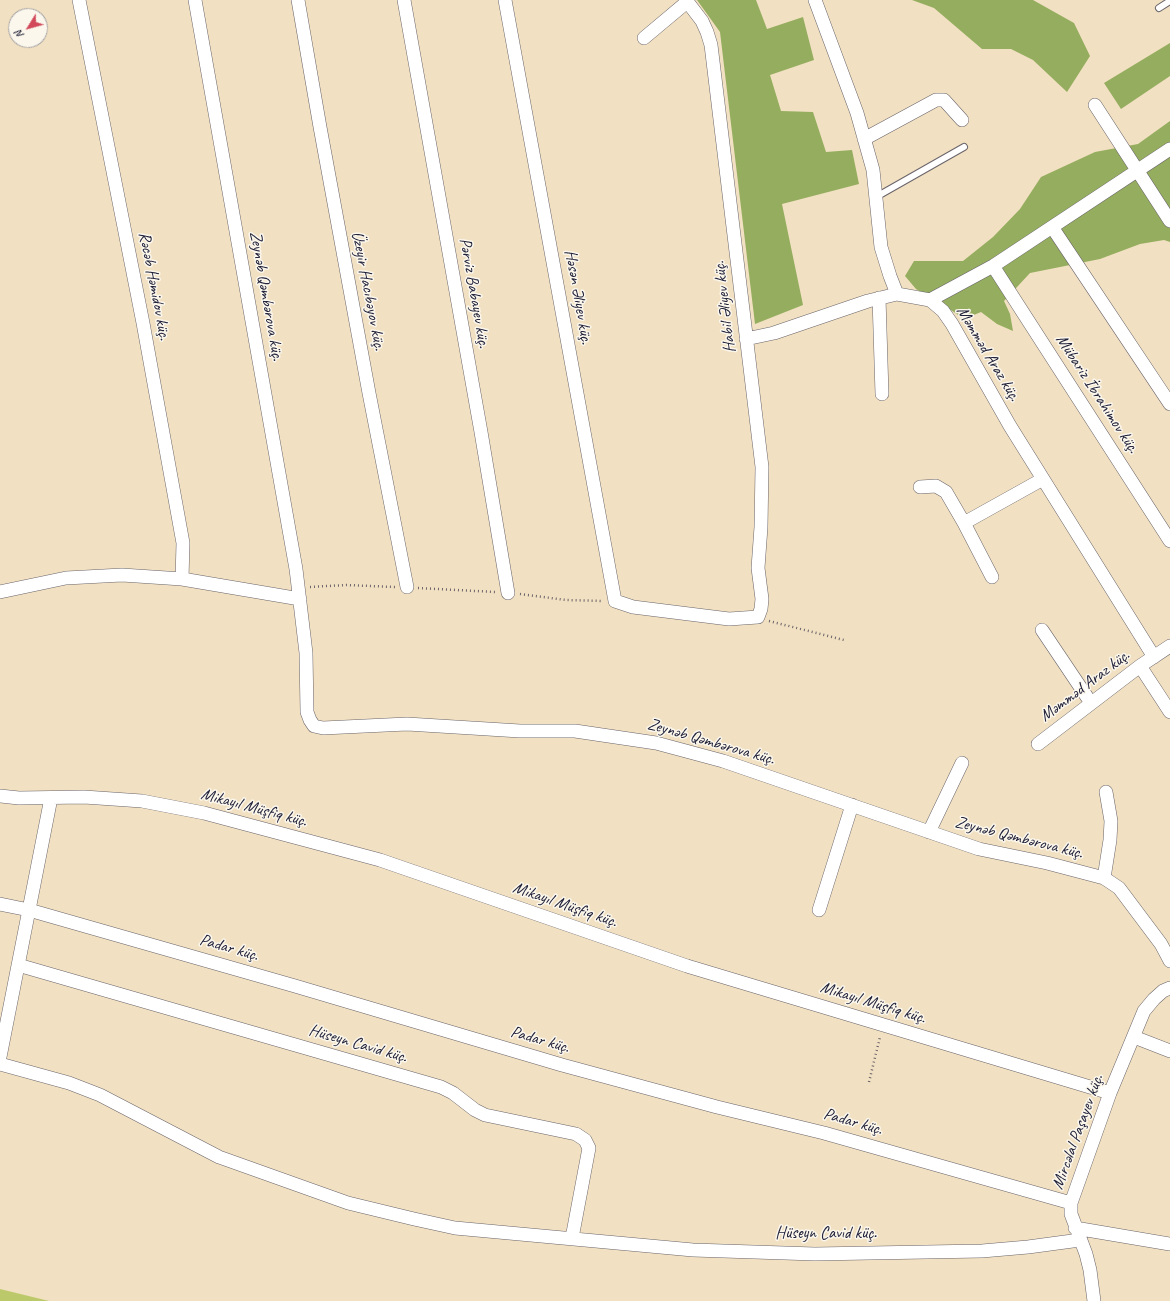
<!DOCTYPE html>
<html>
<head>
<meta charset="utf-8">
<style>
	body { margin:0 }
	#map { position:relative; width:1170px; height:1301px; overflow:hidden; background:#f1e0c1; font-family:Caveat,sans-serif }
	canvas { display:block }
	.north { position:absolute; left:8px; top:8px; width:40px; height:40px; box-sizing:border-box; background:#fbf7ec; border:1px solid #a4a2a5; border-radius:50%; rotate:233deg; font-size:11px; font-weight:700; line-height:16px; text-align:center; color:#22223b }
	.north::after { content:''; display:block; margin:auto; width:14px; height:18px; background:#d1495b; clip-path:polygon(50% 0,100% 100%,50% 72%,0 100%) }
</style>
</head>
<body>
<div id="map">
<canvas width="1170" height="1301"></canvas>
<div class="north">N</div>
</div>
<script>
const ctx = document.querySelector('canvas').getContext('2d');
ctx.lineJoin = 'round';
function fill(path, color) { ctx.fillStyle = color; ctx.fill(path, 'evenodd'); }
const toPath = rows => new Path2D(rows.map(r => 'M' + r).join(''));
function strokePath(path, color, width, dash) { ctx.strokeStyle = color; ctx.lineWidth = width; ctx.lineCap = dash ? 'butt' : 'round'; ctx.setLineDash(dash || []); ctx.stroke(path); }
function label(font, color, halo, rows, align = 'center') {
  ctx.font = font + ' Caveat,sans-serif'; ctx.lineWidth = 3; ctx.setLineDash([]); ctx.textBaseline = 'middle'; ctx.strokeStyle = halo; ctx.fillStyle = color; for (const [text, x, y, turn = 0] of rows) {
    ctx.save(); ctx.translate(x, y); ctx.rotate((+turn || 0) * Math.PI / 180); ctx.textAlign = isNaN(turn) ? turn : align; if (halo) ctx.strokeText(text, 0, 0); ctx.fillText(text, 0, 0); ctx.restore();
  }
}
const green = toPath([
	[0,1289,49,1301,0,1301]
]);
const forest = toPath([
	[697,0,756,0,767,29,803,17,814,60,770,75,781,111,813,112,826,152,852,150,859,184,782,204,803,305,755,324,720,32],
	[912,0,1033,0,1074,23,1090,56,1067,92,1033,60,1011,49,982,49,934,8],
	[1170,43,1170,76,1121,109,1104,83],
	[1170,121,1170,242,1164,240,1140,244,1100,259,1030,273,1004,301,1010,314,1013,331,997,324,981,312,964,319,948,308,916,289,905,276,914,261,963,261,993,237,1020,209,1041,177,1095,152,1138,144]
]);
const path = toPath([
	[310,587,346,585,395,587],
	[418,588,495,592],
	[520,594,566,600,603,601],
	[769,621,844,640],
	[869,1082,880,1037]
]);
const lane = toPath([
	[1159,8,1170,1],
	[876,197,964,147]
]);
const street = toPath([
	[79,0,143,323,183,543,182,579],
	[195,0,296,569,306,653,307,712,310,720,314,726,323,728,407,724,520,731,575,731,656,743,723,761,979,849,1047,863,1104,878,1119,888,1161,944,1170,961],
	[298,0,320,127,369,393,407,587],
	[404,0,481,432,508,593],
	[505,0,615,601,633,607,729,619,758,617,761,609,762,599,758,568,761,527,762,467,711,45,707,32,702,21,686,0],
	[815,0,857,113,873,170,881,247,890,276,897,294,930,300,943,311,952,324,1010,426,1154,657],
	[644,38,687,2],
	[1095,105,1170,221],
	[864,139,936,100,944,100,962,120],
	[1052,227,1170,404],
	[993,266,1170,541],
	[879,298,882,394],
	[930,300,993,266,1170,149],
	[746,339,774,333,868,301,897,294],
	[920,487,936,486,946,492,964,523,992,577],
	[964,523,1043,479],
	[0,592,66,578,122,575,182,579,300,599],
	[1042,630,1091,703],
	[1140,666,1170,712],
	[1038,744,1140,666,1170,646],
	[0,796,19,798,84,797,142,801,204,813,380,860,687,966,1110,1093],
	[929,832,962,763],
	[1104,878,1110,840,1111,821,1106,792],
	[0,904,29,910,295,986,562,1065,717,1107,824,1133,1071,1203],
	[819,910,852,805],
	[18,965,441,1087,453,1093,475,1110,485,1115,576,1134,585,1140,589,1148,572,1238],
	[1134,1037,1170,1051],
	[0,1057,51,798],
	[0,1064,69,1083,100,1095,219,1157,348,1203,414,1219,455,1228,693,1250,815,1254,982,1251,1028,1247,1080,1240],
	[1075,1228,1170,1244],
	[1094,1301,1090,1270,1086,1254,1071,1214,1071,1203,1110,1093,1144,1011,1154,999,1163,991,1170,988]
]);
const streetNames = [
	["Rəcəb Həmidov küç.",154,286,79],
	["Üzeyir Hacıbəyov küç.",368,291,79],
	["Pərviz Babayev küç.",474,293,80],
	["Zeynəb Qəmbərova küç.",266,296,80],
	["Həsən Əliyev küç.",578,297,80],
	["Habil Əliyev küç.",725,307,-97],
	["Məmməd Araz küç.",988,354,59],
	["Mübariz İbrahimov küç.",1097,394,57],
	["Məmməd Araz küç.",1085,686,-37],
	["Zeynəb Qəmbərova küç.",711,742,16],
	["Mikayıl Müşfiq küç.",254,808,15],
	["Zeynəb Qəmbərova küç.",1019,838,14],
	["Mikayıl Müşfiq küç.",565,905,19],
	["Padar küç.",229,948,16],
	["Mikayıl Müşfiq küç.",873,1003,17],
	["Padar küç.",540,1040,16],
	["Hüseyn Cavid küç.",358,1044,16],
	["Padar küç.",853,1122,16],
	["Mircəlal Paşayev küç.",1078,1132,-70],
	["Hüseyn Cavid küç.",826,1234]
];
fill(green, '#bcc96b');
fill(forest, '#95ad5f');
strokePath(lane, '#6a646a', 8);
strokePath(street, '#6a646a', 14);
strokePath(path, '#6a646a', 2.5, [1, 3]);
strokePath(lane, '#fff', 6);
strokePath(street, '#fff', 13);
label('17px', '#22223b', '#fbf7ec', streetNames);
</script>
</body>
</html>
